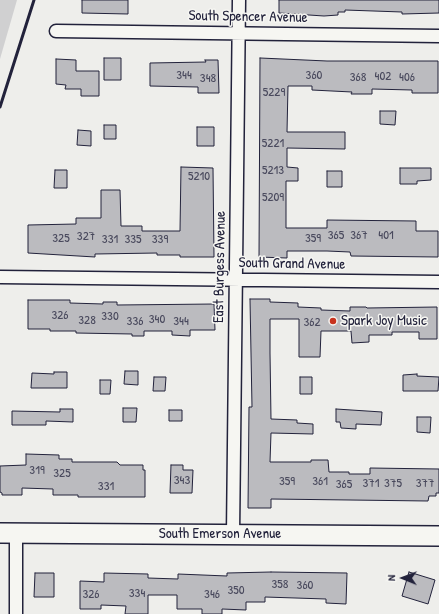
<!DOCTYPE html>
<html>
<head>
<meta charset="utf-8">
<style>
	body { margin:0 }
	#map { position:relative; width:439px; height:614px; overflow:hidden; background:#eeeeeb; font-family:"Patrick Hand",sans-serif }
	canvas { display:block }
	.north { position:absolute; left:383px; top:558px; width:40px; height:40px; -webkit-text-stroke:3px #f6f6f2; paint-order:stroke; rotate:271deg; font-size:11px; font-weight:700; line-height:16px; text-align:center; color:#22223b }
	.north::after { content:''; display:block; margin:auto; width:14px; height:18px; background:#22223b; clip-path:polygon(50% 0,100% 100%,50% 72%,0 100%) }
</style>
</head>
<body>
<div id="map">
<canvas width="439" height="614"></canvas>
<div class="north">N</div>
</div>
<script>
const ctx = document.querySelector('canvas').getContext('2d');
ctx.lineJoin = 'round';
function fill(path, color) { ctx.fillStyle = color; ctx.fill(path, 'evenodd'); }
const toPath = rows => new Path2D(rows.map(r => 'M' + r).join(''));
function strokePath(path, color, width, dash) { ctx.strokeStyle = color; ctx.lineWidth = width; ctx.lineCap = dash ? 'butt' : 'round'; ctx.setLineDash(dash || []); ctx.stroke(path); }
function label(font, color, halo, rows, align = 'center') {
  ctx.font = font + ' "Patrick Hand",sans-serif'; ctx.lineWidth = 3; ctx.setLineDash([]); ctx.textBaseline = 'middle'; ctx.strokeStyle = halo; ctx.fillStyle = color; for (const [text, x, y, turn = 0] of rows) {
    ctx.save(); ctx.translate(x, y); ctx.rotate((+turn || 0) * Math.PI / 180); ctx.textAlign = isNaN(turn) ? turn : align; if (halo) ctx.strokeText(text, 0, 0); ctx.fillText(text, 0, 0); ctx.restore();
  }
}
const green = toPath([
	[0,0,17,0,0,59]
]);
const building = toPath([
	[82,0,128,0,128,14,82,13,82,0],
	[279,0,439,0,439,13,402,14,402,12,345,10,345,12,338,12,338,15,324,16,279,13,279,0],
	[104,58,121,58,121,80,104,80,104,58],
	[260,58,327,61,438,61,438,93,412,93,412,90,372,89,372,94,351,94,352,92,312,90,312,86,288,86,287,132,345,132,345,149,287,148,287,167,298,168,298,181,286,181,286,228,327,228,327,220,416,221,416,231,438,231,438,257,351,256,350,252,327,251,287,251,287,258,259,257,260,58],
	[56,59,76,60,76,71,99,71,99,96,81,96,81,89,65,89,66,85,56,84,56,59],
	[205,60,218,60,219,93,198,93,198,87,150,86,150,63,206,62,205,60],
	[380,111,396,111,395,125,380,124,380,111],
	[104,125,116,125,116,139,104,139,104,125],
	[197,127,214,127,214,146,197,146,197,127],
	[78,130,91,131,91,146,77,145,78,130],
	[181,167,213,168,214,257,180,257,180,255,157,255,157,253,95,254,95,257,28,253,28,225,76,224,76,218,101,218,101,190,120,190,121,226,142,226,142,231,180,231,181,167],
	[400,168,431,168,431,180,417,181,417,184,400,184,400,168],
	[55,170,67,170,67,188,54,188,55,170],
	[327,171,342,171,342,187,327,187,327,171],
	[250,299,270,299,270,302,298,303,298,307,321,308,321,310,350,311,350,307,366,307,367,308,437,307,437,339,419,339,419,332,392,332,392,335,369,335,369,342,352,343,351,331,321,331,320,357,299,357,299,319,270,319,270,353,271,419,297,420,297,423,313,424,313,434,271,433,270,462,311,462,311,460,328,460,329,472,349,472,349,474,370,474,370,468,439,469,439,493,436,493,436,496,429,496,428,501,271,499,271,508,248,508,249,407,252,407,250,299],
	[28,300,70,300,70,303,103,304,103,302,117,302,117,305,214,304,215,330,190,330,190,336,172,335,172,331,144,331,144,336,132,336,132,334,76,333,76,331,50,331,50,329,28,329,28,300],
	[125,371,138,371,138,385,124,384,125,371],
	[54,372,67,372,67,388,31,388,32,373,54,374,54,372],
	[417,374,417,376,439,377,438,391,403,391,403,375,417,374],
	[154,377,166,377,165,391,153,391,154,377],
	[300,377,312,377,312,394,300,394,300,377],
	[100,380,111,380,110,394,100,394,100,380],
	[123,408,137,408,136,422,123,422,123,408],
	[60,409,73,409,73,422,46,421,46,425,12,425,12,411,60,412,60,409],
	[336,409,382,412,381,425,356,424,356,429,341,428,340,422,336,422,336,409],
	[169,410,182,410,182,421,169,421,169,410],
	[417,417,431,417,430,433,417,432,417,417],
	[26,454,59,455,59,459,72,459,72,462,117,462,120,465,143,465,143,470,145,470,145,497,78,497,78,495,53,495,53,489,22,488,22,495,2,495,2,493,0,492,0,466,26,465,26,454],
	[171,465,183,465,183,470,193,470,192,493,170,493,171,465],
	[271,572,347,573,346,604,326,603,326,599,265,597,265,602,246,602,246,610,222,609,222,614,202,614,202,609,177,609,177,595,148,595,148,614,125,614,126,606,101,605,101,609,80,609,80,581,104,582,104,573,148,574,148,578,178,579,178,574,227,576,227,573,271,572],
	[409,572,435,580,428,604,402,596,409,572],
	[35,573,54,573,54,597,34,597,35,573]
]);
const minor = toPath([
	[56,31,439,36],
	[0,277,439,282],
	[233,534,239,0],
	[16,614,16,533]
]);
const primary = toPath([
	[0,533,439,536]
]);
const rail = toPath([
	[0,107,34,0]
]);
const markers = [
	[333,321,4,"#c8321e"]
];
const numberNames = [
	["344",184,76],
	["360",314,76],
	["402",383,77],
	["368",358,78],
	["406",407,78],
	["348",208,79],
	["5229",274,93],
	["5221",273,144],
	["5213",273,171],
	["5210",199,177],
	["5209",273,198],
	["365",336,236],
	["367",359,236],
	["401",386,236],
	["327",86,237],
	["325",61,239],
	["359",313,239],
	["331",110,240],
	["335",133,240],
	["339",160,240],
	["326",60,316],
	["330",110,317],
	["340",157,320],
	["328",87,321],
	["336",135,322],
	["344",181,322],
	["362",312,323],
	["319",37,471],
	["325",62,474],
	["343",182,481],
	["359",287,482],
	["361",320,482],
	["371",371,484],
	["375",393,484],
	["377",425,484],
	["365",344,485],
	["331",106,487],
	["358",280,585],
	["360",305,586],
	["350",236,591],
	["334",137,594],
	["326",91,595],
	["346",212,595]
];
const streetNames = [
	["South Spencer Avenue",248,17,1],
	["South Grand Avenue",292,264,1],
	["East Burgess Avenue",220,267,-89],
	["South Emerson Avenue",220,534]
];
const poiNames = [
	["Spark Joy Music",341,321]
];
fill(green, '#d0d0d1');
fill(building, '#bbbbbf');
strokePath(building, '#22223b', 1);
strokePath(minor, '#22223b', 15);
strokePath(primary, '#22223b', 22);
strokePath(minor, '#f6f6f2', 12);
strokePath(primary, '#f6f6f2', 19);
strokePath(rail, '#22223b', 3);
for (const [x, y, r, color] of markers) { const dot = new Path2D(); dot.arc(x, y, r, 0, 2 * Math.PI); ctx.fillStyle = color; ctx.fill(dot); strokePath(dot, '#f6f6f2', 1.5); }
label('13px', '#48485c', null, numberNames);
label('15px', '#22223b', '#f6f6f2', streetNames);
label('15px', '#22223b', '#f6f6f2', poiNames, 'left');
</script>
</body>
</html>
